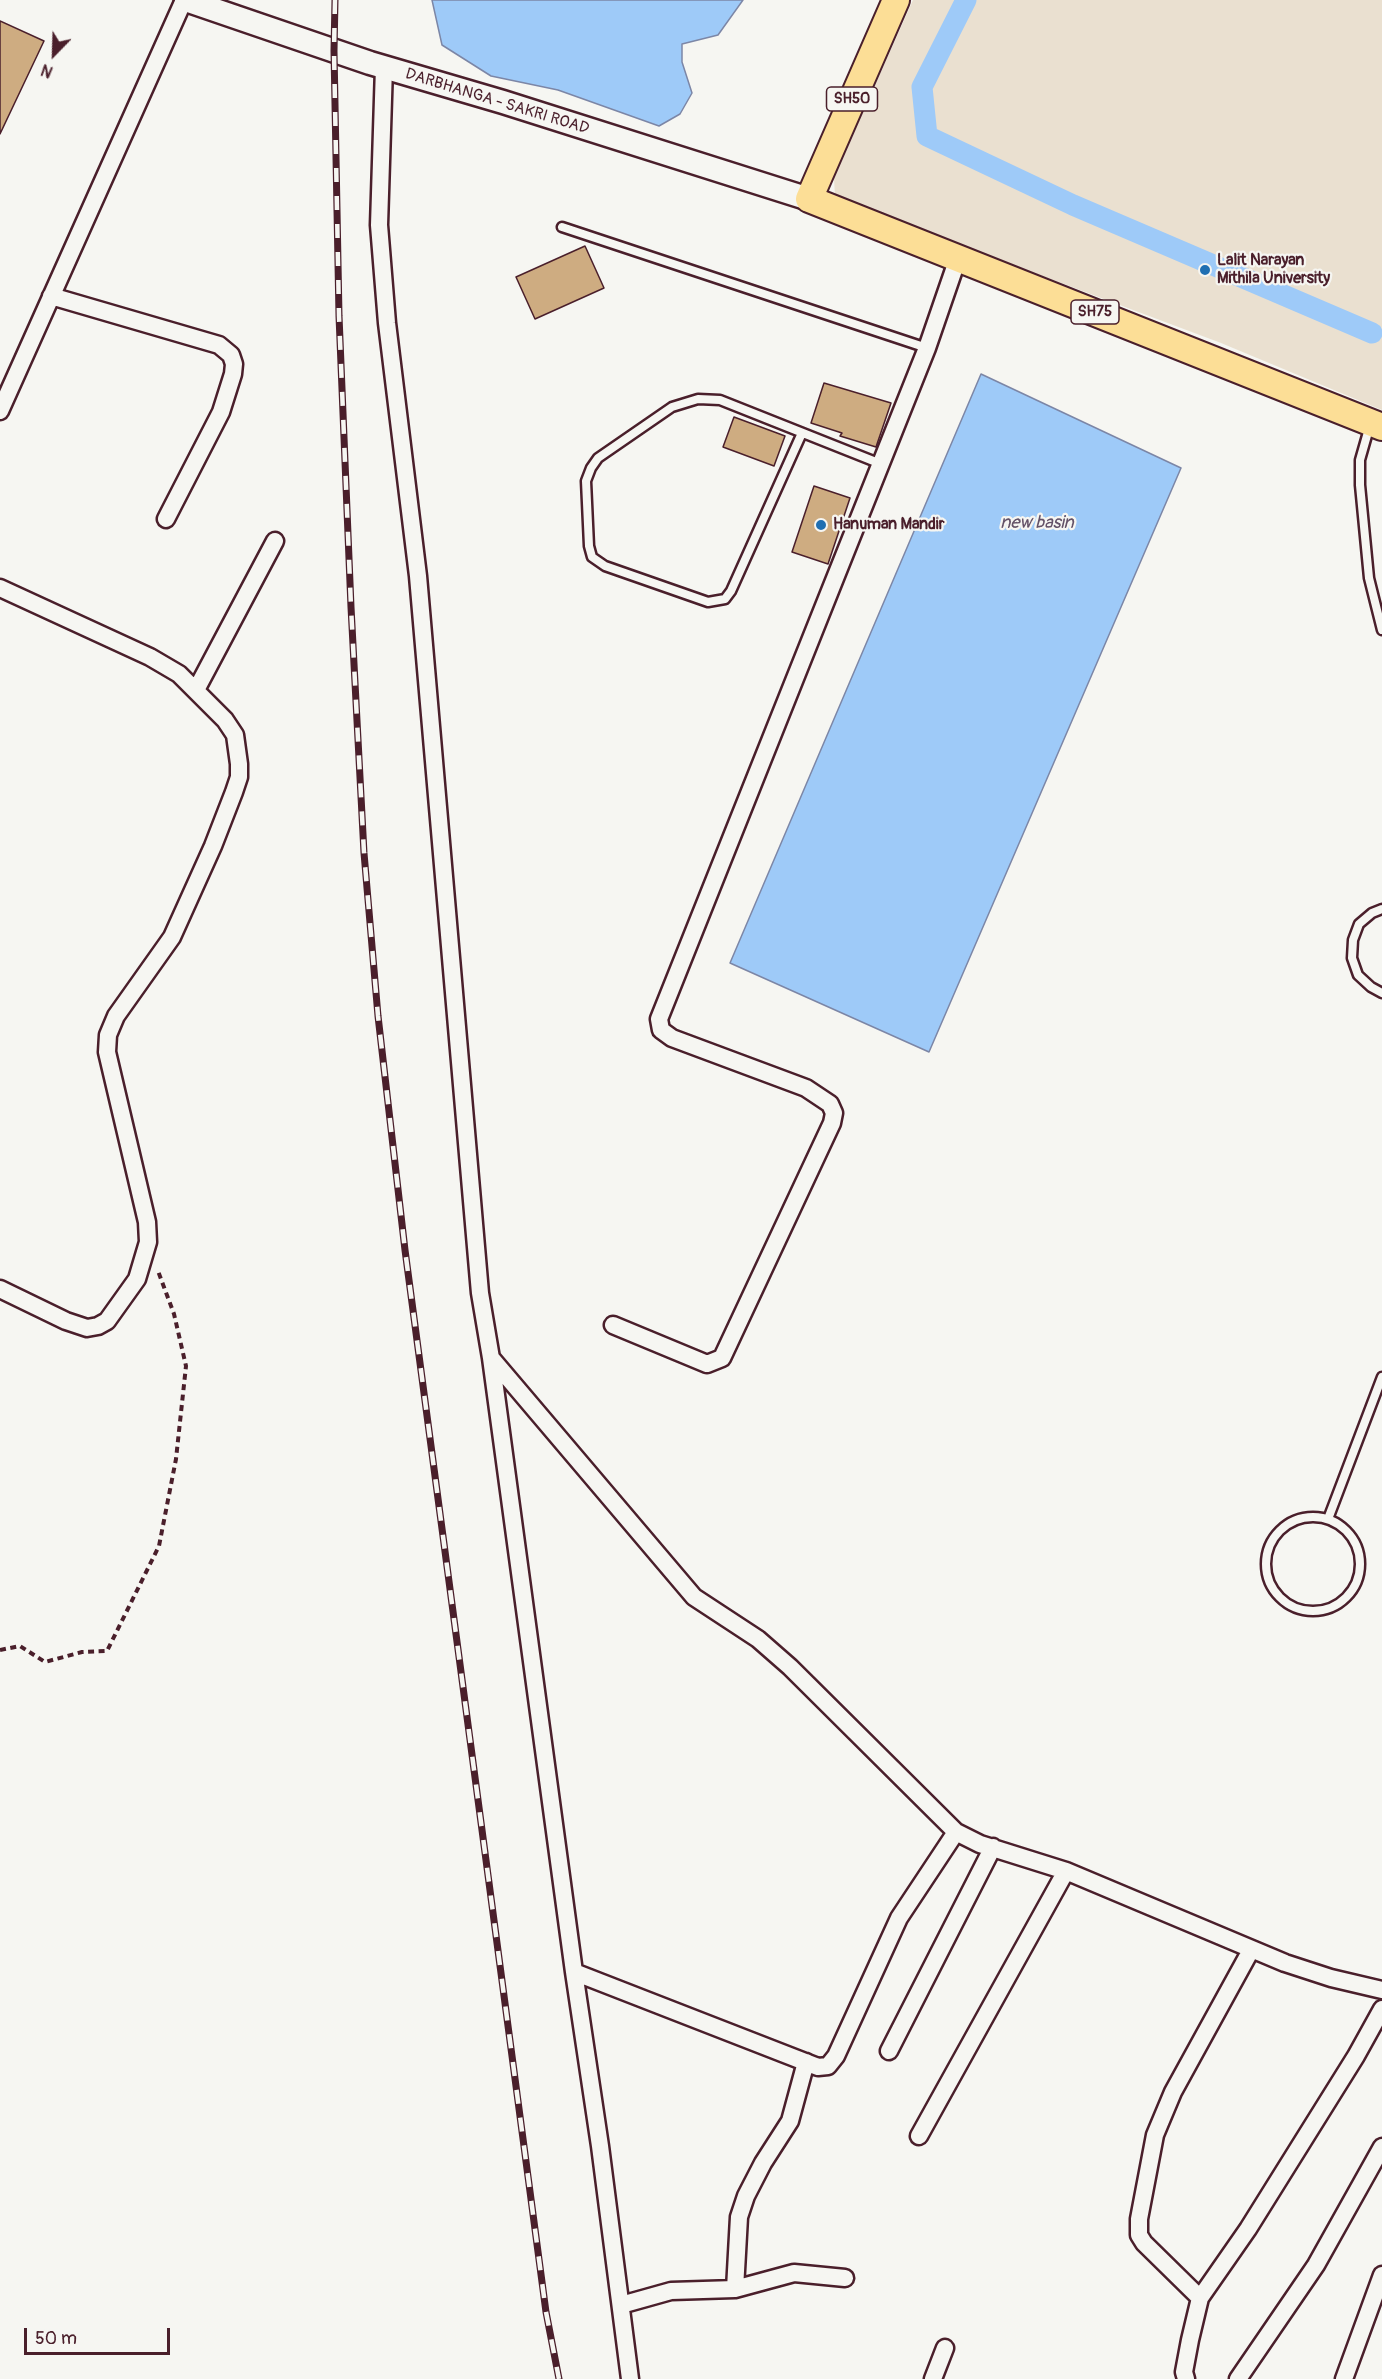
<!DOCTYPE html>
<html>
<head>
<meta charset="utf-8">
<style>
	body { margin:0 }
	#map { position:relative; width:1382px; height:2379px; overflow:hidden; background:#f6f6f2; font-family:Pangolin,sans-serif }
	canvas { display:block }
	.north { position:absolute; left:24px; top:24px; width:60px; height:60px; -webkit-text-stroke:4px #f6f6f2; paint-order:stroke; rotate:203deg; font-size:16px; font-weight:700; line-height:24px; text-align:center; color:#4a1f2b }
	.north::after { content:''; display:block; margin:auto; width:21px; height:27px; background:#4a1f2b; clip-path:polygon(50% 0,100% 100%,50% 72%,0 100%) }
	.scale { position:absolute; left:24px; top:2328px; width:146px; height:27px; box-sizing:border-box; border:3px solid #4a1f2b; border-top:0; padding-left:8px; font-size:18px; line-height:21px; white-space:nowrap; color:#4a1f2b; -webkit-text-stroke:4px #f6f6f2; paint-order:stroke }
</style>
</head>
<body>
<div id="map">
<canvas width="1382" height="2379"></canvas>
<div class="north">N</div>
<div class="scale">50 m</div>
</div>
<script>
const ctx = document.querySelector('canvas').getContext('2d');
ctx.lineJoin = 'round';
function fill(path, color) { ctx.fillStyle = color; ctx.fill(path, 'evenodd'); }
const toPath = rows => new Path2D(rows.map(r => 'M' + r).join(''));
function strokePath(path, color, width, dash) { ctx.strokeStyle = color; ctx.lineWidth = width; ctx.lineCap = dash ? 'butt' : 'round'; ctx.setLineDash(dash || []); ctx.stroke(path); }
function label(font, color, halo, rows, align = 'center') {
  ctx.font = font + ' Pangolin,sans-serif'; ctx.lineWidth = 4.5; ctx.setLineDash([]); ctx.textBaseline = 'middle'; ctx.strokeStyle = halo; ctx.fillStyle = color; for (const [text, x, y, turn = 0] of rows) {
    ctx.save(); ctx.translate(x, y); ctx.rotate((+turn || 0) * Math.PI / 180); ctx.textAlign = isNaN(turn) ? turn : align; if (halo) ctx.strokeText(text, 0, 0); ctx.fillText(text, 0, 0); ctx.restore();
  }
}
const built = toPath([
	[913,0,1382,0,1382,410,1221,343,835,198,834,177]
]);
const water = toPath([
	[432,0,743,0,718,35,682,44,682,62,692,93,680,114,659,126,558,90,491,76,442,45,432,0],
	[981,374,1181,468,929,1052,730,963,981,374]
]);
const canal = toPath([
	[966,0,922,87,927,136,1073,205,1372,333]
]);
const building = toPath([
	[0,21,44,41,0,134,0,21],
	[585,246,604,288,535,319,516,277,585,246],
	[824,383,891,403,876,447,840,436,842,433,811,423,824,383],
	[734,417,785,436,774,466,723,447,734,417],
	[814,486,850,498,828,564,792,552,814,486]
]);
const path = toPath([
	[0,1650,20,1646,45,1662,82,1652,107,1651,159,1546,176,1459,186,1366,174,1314,158,1271]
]);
const lane = toPath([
	[562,227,927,348],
	[1370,425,1360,460,1360,485,1369,578,1382,630],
	[802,433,731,591,725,599,708,602,605,566,592,557,589,546,586,481,591,468,598,458,672,407,698,399,720,400,881,464],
	[1382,909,1372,913,1359,924,1353,940,1352,958,1358,975,1371,987,1382,993],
	'1266 1564a47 47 0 1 1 94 0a47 47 0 1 1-94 0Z',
	[1328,1519,1382,1377]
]);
const street = toPath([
	[384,67,379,225,387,323,418,576,480,1293,491,1358,574,1972,600,2146,630,2379],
	[51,296,219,345,231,355,234,364,233,374,221,412,166,519],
	[0,411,184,0],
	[0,588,150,657,179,674,225,720,235,735,239,764,239,777,234,792,213,846,172,937,116,1016,108,1035,107,1052,147,1222,148,1242,137,1279,107,1321,98,1326,87,1328,66,1321,0,1289],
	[196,690,275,541],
	[613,1325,707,1364,722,1358,832,1123,834,1113,830,1104,806,1088,672,1038,661,1030,659,1019,927,348,958,258],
	[492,1359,694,1597,758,1639,790,1667,956,1832,980,1844,1066,1871,1285,1963,1331,1978,1382,1990],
	[574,1972,818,2067,828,2066,836,2056,899,1918,956,1832],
	[889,2051,993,1847],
	[919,2136,1066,1871],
	[735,2289,739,2217,746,2196,763,2163,790,2121,806,2062],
	[1200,2298,1248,2229,1356,2056,1382,2009],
	[621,2305,671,2291,735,2289,794,2273,845,2278],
	[933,2379,945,2348],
	[1186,2379,1184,2372,1190,2340,1200,2298,1144,2243,1139,2235,1139,2219,1155,2135,1173,2092,1251,1950],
	[1238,2379,1316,2265,1382,2147],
	[1344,2379,1382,2275]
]);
const secondary = toPath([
	[186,0,370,63,503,102,809,199]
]);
const primary = toPath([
	[896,0,809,199,1382,427]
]);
const rail = toPath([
	[335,0,334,51,339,316,351,607,364,853,378,1016,405,1250,546,2312,559,2379]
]);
const markers = [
	[1205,270,6,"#1f6fb2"],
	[821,525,6,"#1f6fb2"]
];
const shields = [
	[852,99,51],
	[1095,312,48]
];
const shieldNames = [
	["SH50",852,99],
	["SH75",1095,312]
];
const streetNames = [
	["DARBHANGA - SAKRI ROAD",497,102,17]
];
const poiNames = [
	["Lalit Narayan",1217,261],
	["Mithila University",1217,279],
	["Hanuman Mandir",833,525]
];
const waterNames = [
	["new basin",1037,523]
];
fill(built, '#eae0d0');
fill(water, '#9ecaf8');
strokePath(water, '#7c86a6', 1.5);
strokePath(canal, '#9ecaf8', 21);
fill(building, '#ceac81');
strokePath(building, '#4a1f2b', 1.5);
strokePath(lane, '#4a1f2b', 13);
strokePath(street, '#4a1f2b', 21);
strokePath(secondary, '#4a1f2b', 27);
strokePath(primary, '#4a1f2b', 30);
strokePath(path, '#4a1f2b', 4, [6, 4.5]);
strokePath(lane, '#f6f6f2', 8);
strokePath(street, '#f6f6f2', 16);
strokePath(secondary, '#f6f6f2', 22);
strokePath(primary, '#fcde96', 26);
strokePath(rail, '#4a1f2b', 7);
strokePath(rail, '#f6f6f2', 4.5, [14]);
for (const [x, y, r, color] of markers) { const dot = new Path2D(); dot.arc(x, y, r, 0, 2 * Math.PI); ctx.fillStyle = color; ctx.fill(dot); strokePath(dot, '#f6f6f2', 2); }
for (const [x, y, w] of shields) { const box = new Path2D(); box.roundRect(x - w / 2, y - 12, w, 24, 4.5); ctx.fillStyle = '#f6f6f2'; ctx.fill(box); strokePath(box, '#4a1f2b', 1.5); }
label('bold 15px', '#4a1f2b', null, shieldNames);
label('16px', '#4a1f2b', '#f6f6f2', streetNames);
label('bold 16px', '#4a1f2b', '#f6f6f2', poiNames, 'left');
label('italic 18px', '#635268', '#f6f6f2', waterNames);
</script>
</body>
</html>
